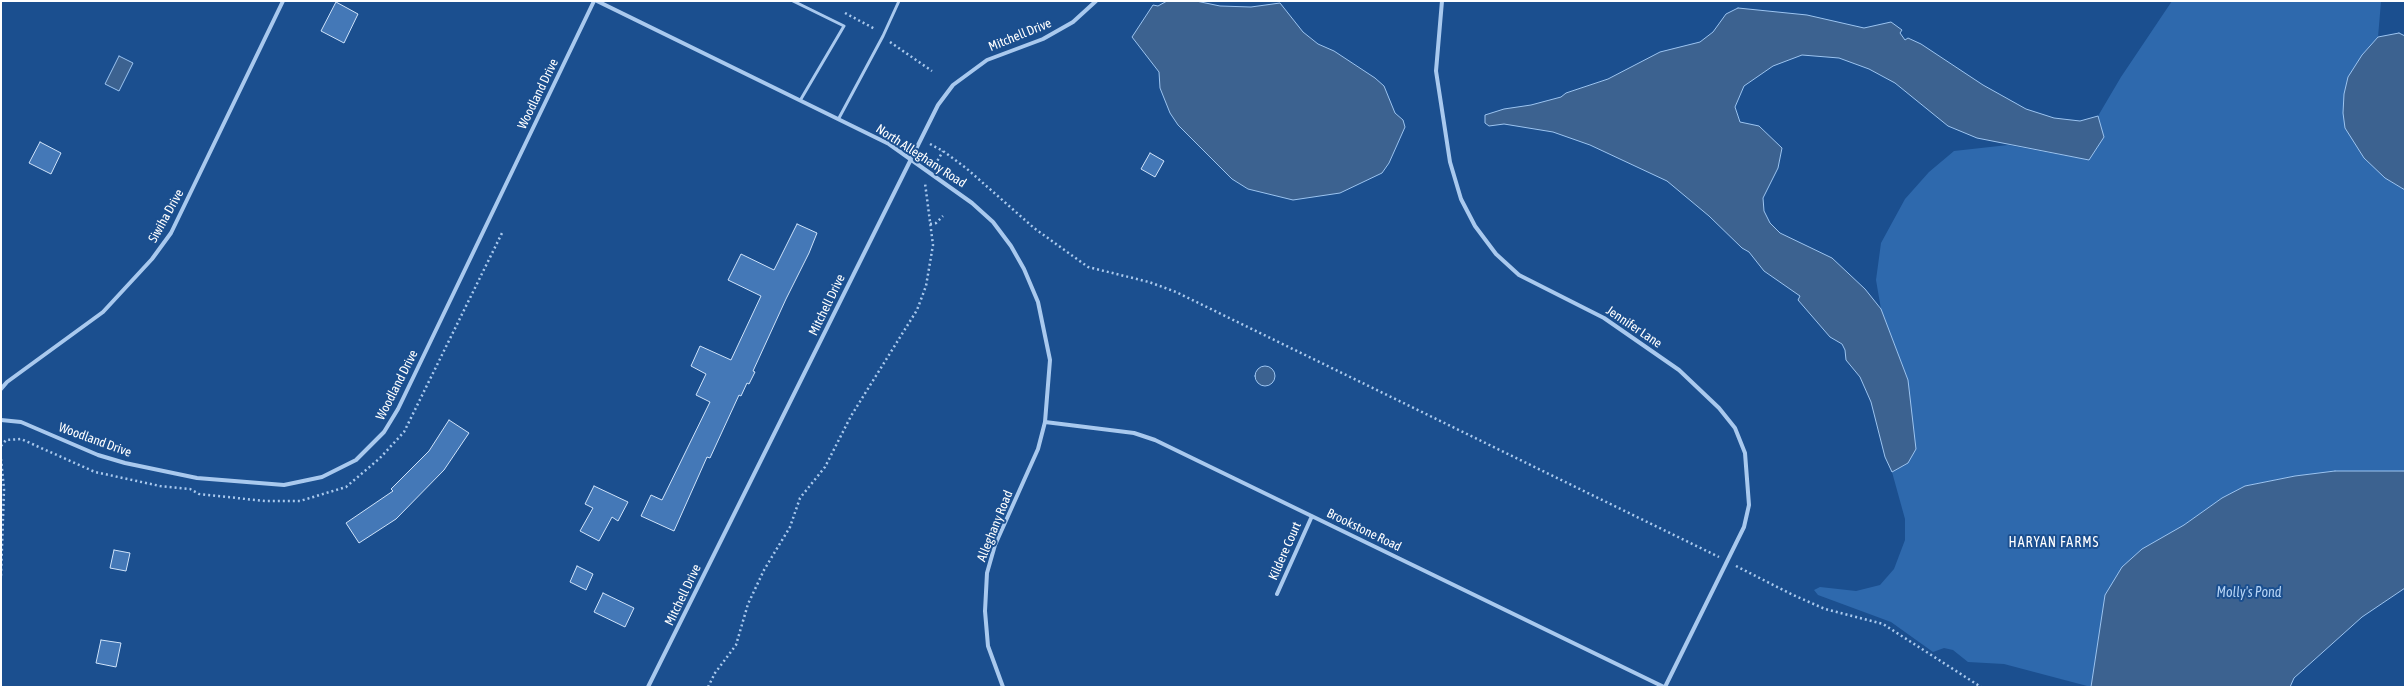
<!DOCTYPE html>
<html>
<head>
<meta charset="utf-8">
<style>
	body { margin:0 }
	#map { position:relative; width:2406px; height:688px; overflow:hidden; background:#1b4f8f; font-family:"Asap Condensed",sans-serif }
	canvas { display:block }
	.frame { position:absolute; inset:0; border:2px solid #fff; pointer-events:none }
</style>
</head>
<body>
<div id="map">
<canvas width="2406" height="688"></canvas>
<div class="frame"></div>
</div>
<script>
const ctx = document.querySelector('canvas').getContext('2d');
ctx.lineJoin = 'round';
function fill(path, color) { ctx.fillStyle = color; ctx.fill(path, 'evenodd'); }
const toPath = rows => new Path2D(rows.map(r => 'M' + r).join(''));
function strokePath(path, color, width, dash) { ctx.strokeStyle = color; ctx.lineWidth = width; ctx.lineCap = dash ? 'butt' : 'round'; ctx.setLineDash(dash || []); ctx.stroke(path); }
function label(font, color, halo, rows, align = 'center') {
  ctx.font = font + ' "Asap Condensed",sans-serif'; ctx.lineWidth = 4; ctx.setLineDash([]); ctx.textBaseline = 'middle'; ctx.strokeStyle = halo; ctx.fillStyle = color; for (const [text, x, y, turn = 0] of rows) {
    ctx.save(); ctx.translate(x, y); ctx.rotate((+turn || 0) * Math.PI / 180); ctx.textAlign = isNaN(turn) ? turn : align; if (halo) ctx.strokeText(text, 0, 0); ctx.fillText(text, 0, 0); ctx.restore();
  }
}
const green = toPath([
	[2172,1,2381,2,2378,37,2362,55,2385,178,2405,190,2405,471,2335,471,2295,476,2245,486,2222,498,2184,525,2105,595,2091,687,2004,664,1968,662,1953,650,1944,648,1933,652,1891,622,1818,595,1814,590,1820,587,1856,591,1880,585,1894,569,1905,540,1905,519,1892,472,1908,463,1908,380,1881,309,1876,280,1881,243,1905,199,1929,172,1954,151,2008,145,2089,160,2104,137,2098,116,2121,77]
]);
const water = toPath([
	[1167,1,1196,1,1220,6,1251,7,1280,3,1303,32,1318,44,1334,51,1375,78,1384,86,1395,113,1403,120,1405,127,1389,163,1382,173,1340,193,1293,200,1248,189,1232,179,1178,125,1170,113,1160,88,1159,72,1132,37,1153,5,1158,6,1167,1],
	[1738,8,1807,15,1864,28,1891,22,1902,30,1900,33,1905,40,1908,38,1921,44,1983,85,2026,109,2054,118,2080,121,2098,116,2104,137,2089,160,1977,138,1948,126,1895,83,1869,69,1839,58,1802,55,1773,66,1744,86,1735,107,1740,122,1759,126,1782,148,1778,168,1763,198,1764,211,1770,223,1780,233,1832,258,1865,289,1881,309,1908,380,1916,449,1908,463,1892,472,1885,457,1871,402,1860,377,1846,360,1845,350,1842,344,1830,337,1798,300,1800,296,1764,271,1749,252,1742,248,1709,216,1667,181,1590,145,1553,132,1504,124,1489,126,1485,123,1485,115,1504,109,1531,105,1561,97,1566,93,1608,79,1660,52,1700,42,1713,32,1726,14,1738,8],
	[2399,33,2405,36,2405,190,2385,178,2364,158,2345,128,2343,113,2344,94,2348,77,2362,55,2378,37,2399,33],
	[119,56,133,63,119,91,105,84,119,56],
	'1255 376a10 10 0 1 1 20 0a10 10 0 1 1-20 0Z',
	[2335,471,2405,471,2405,588,2362,617,2294,678,2290,687,2091,687,2105,595,2122,567,2142,549,2184,525,2222,498,2245,486,2295,476,2335,471]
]);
const building = toPath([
	[336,2,358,14,344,43,321,31,336,2],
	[40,142,61,153,51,174,29,163,40,142],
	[1150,153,1164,161,1155,177,1141,169,1150,153],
	[797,224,817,233,809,253,786,299,753,371,755,372,749,384,747,383,741,396,739,395,710,458,707,457,674,531,641,516,651,495,662,500,710,402,696,395,706,374,691,366,700,346,731,360,761,296,728,280,741,254,774,270,797,224],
	[449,420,469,433,444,470,396,519,359,543,346,523,393,491,391,489,429,451,449,420],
	[594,486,628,502,618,521,612,517,599,541,580,531,593,508,585,504,594,486],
	[114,550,130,553,126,571,110,568,114,550],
	[577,566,593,574,586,590,570,582,577,566],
	[603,593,634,608,625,627,594,612,603,593],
	[101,640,121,643,116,667,96,663,101,640]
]);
const path = toPath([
	[845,13,875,29],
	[890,42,932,71],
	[930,144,943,151,966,168,1034,228,1088,267,1149,282,1176,292,1719,557],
	[935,165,943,151],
	[930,224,936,223,943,216],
	[1,446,6,440,21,439,95,472,160,486,190,489,199,494,265,501,300,501,346,487,380,458,404,432,503,231],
	[1,459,4,489,1,576],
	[1736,566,1793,595,1825,609,1883,624,1981,687],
	[708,687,715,673,736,645,748,604,764,570,790,527,800,498,825,467,851,416,917,310,926,286,933,245,925,183]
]);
const lane = toPath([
	[793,1,844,26,801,99],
	[839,118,883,36,899,1]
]);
const street = toPath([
	[597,1,889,144,972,203,993,222,1011,246,1024,269,1038,302,1050,360,1045,422,1038,449,995,545,987,573,985,611,988,646,1003,687],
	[1442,1,1436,71,1450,162,1461,199,1475,226,1496,254,1519,275,1604,318,1679,370,1719,408,1735,428,1745,453,1749,505,1744,527,1665,687],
	[1,389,7,382,103,312,152,259,171,233,283,1],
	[1,420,21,422,98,455,125,463,197,478,284,485,322,477,356,460,384,432,398,409,594,1],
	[1045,422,1134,433,1155,440,1664,687],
	[1277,594,1312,516],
	[648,687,938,105,953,85,987,60,1043,39,1073,22,1096,1]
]);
const streetNames = [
	["Mitchell Drive",1020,35,-22],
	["Woodland Drive",538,94,-64],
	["North Alleghany Road",921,156,33],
	["Siwiha Drive",166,216,-61],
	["Mitchell Drive",827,305,-64],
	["Jennifer Lane",1634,327,34],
	["Woodland Drive",397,385,-63],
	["Woodland Drive",95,440,20],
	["Alleghany Road",995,526,-68],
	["Brookstone Road",1364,530,26],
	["Kildere Court",1285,551,-66],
	["Mitchell Drive",683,595,-64]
];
const neighbourhoodNames = [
	["HARYAN FARMS",2054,543]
];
const waterNames = [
	["Molly's Pond",2249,593]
];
fill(green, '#2e69ad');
fill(water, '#3c6290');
strokePath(water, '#9cc4f0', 1);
fill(building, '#4478b7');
strokePath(building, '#cfe3fa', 1);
strokePath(path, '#a9c9ee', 2.5, [2, 3]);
strokePath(lane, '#a9c9ee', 3);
strokePath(street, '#a9c9ee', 4);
label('13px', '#fff', '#1b4f8f', streetNames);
ctx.letterSpacing = '1px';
label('14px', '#fff', '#1b4f8f', neighbourhoodNames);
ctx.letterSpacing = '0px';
label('italic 14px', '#b5d3f5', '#1b4f8f', waterNames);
</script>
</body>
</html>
